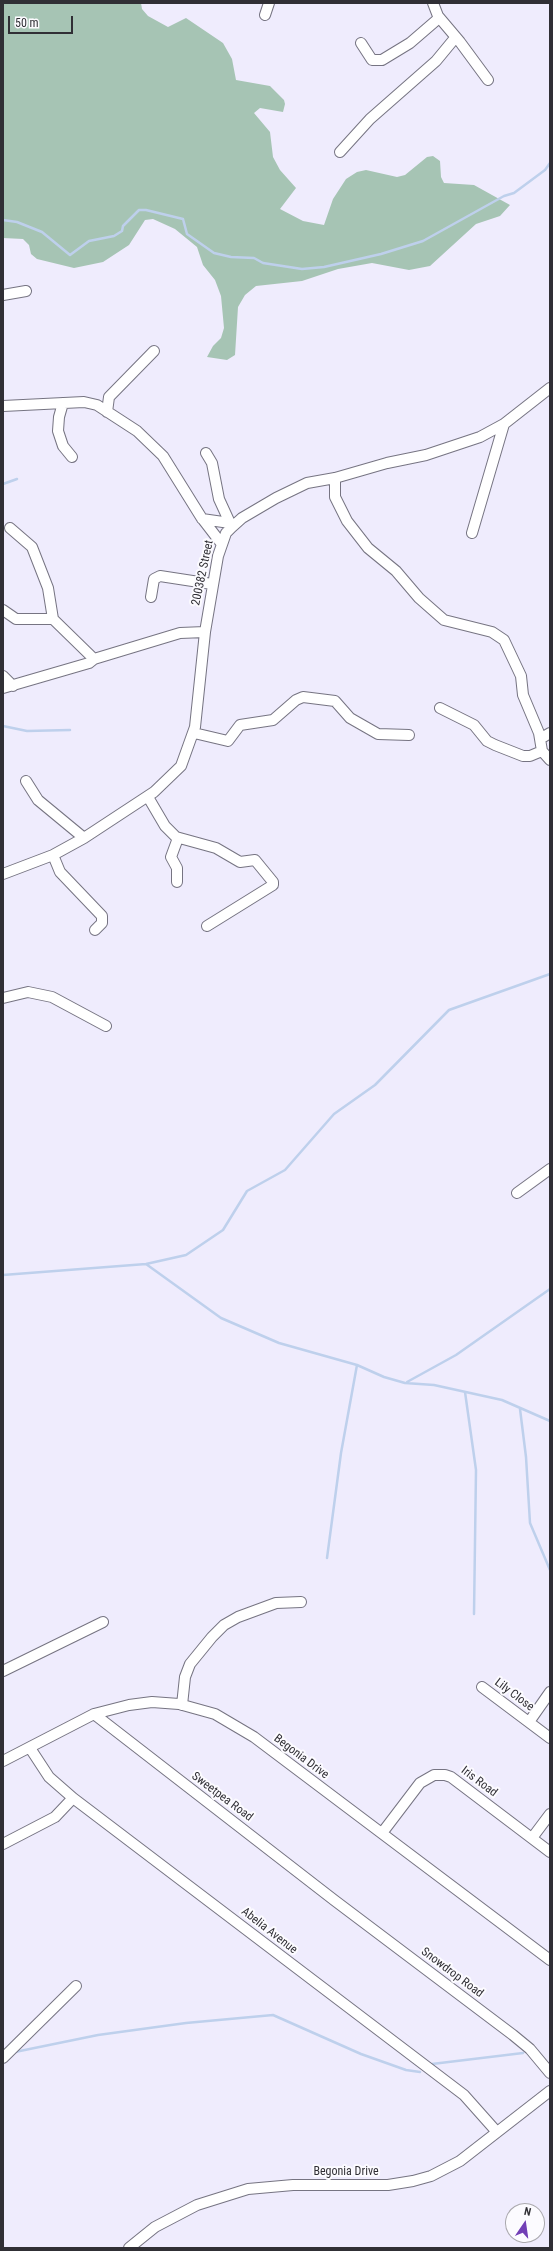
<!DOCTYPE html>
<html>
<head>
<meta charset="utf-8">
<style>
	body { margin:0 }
	#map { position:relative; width:553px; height:2251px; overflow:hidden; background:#efecfd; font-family:"Roboto Condensed",sans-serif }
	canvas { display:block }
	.frame { position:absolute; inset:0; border:4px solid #302f35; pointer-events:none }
	.north { position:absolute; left:505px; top:2203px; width:40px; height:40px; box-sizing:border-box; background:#fcfbff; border:1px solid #aaa9ae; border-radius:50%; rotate:13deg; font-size:11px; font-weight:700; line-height:16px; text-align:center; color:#302f35 }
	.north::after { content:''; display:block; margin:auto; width:14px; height:18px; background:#723fb6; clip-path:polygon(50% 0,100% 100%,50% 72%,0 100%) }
	.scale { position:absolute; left:8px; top:16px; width:65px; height:18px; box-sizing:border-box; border:2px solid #302f35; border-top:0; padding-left:5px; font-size:12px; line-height:14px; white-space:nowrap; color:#302f35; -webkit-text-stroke:3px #fcfbff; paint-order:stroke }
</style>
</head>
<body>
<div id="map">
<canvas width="553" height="2251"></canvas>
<div class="frame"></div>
<div class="north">N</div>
<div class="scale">50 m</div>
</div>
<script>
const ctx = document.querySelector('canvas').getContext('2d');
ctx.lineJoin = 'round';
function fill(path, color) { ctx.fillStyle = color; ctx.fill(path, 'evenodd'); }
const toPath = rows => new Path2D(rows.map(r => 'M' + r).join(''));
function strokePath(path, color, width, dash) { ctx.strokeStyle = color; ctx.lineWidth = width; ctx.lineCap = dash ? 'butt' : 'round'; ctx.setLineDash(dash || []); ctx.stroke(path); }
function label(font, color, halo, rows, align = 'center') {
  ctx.font = font + ' "Roboto Condensed",sans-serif'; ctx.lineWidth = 4; ctx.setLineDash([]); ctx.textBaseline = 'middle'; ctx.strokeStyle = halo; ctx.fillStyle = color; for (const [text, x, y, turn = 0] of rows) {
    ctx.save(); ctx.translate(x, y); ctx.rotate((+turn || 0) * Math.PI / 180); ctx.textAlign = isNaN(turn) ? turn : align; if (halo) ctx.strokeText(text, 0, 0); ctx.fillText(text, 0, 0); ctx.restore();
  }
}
const green = toPath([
	[3,3,141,3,142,9,148,16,168,27,186,18,223,43,232,59,236,80,270,86,284,100,285,104,283,112,260,108,254,113,270,132,273,157,280,170,296,188,280,209,303,221,324,225,333,199,346,179,357,172,366,170,397,177,405,175,427,157,433,156,440,161,441,177,444,183,474,185,510,205,500,216,476,224,430,266,409,270,372,263,338,269,302,281,256,286,245,295,238,307,235,355,227,360,207,357,213,346,221,338,224,328,221,296,215,280,203,265,197,247,175,229,153,219,145,220,129,245,103,262,74,268,37,259,31,254,29,245,23,239,3,238]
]);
const stream = toPath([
	[3,220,17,222,42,232,70,255,89,241,114,236,122,231,123,226,139,210,146,210,183,219,187,234,214,253,231,257,254,258,263,263,302,269,324,267,381,254,423,241,504,196,514,193,545,170,550,163],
	[3,484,17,479],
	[3,726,27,731,70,730],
	[146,1264,221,1318,279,1343,357,1365,384,1377,405,1383,434,1385,502,1400,550,1421],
	[3,1275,146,1264,186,1255,223,1230,247,1191,285,1170,334,1114,375,1085,449,1010,550,974],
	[407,1382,456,1355,550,1289],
	[465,1392,476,1470,474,1614],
	[520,1409,526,1457,530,1523,550,1570],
	[327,1558,341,1453,357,1365],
	[15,2052,98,2035,186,2023,273,2015,361,2054,406,2070,420,2072],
	[432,2064,523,2053]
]);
const minor = toPath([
	[433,3,438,16,460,42,488,80],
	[265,15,269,3],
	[361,43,372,60,382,60,410,43,439,18],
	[340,152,370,119,436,61,455,38],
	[3,295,26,291],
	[63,403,59,417,58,431,63,446,72,457],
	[3,406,84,402,97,405,137,431,163,456,201,517,221,543],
	[107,412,109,397,154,351],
	[206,453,212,463,219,499,230,523],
	[335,478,335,497,347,521,368,548,396,571,419,598,444,620,492,632,504,640,521,676,523,695,539,733,542,751,550,760],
	[202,519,230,523,232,527],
	[10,528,32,547,48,588,53,619,94,659],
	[472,533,504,424],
	[151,597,154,579,160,576,212,584],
	[3,610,16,619,53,619],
	[3,676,13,686],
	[3,688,89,663,94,659,180,633,205,632],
	[440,708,474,725,487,741,495,745,523,756,530,756,542,751],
	[194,733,228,741,240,725,273,720,296,700,303,697,335,701,350,718,378,734,409,735],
	[540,739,550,733],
	[26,781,38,800,84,838],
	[148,797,165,826,176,837,216,848,240,862,255,860,273,882,273,885,207,926],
	[53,855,60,872,102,916,102,923,95,930],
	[3,874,53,855,84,838,154,792,181,766,195,727,205,632,218,556,226,533,232,527,242,518,276,498,307,483,335,478,387,463,426,455,480,437,504,424,550,388],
	[177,882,177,868,171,857,178,838],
	[3,998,28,992,52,997,106,1026],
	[517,1193,550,1169],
	[3,1671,103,1622],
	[482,1687,550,1738],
	[182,1705,185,1677,190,1664,212,1637,224,1625,238,1617,276,1603,301,1602],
	[94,1714,334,1900,513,2035,530,2049,550,2073],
	[529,1722,550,1692],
	[30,1748,49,1777,73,1798,464,2095,496,2131],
	[3,1761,94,1714,129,1705,152,1702,179,1704,215,1714,254,1737,550,1960],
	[382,1833,420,1783,434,1775,445,1775,451,1777,550,1852],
	[532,1838,550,1814],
	[3,1844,55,1817,73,1798],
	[3,2058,76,1986],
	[129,2248,155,2227,197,2205,248,2189,293,2185,388,2185,413,2181,431,2176,460,2161,550,2091]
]);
const streetNames = [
	["200382 Street",203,573,-78],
	["Lily Close",514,1695,37],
	["Begonia Drive",301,1757,37],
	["Iris Road",479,1782,37],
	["Sweetpea Road",222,1797,37],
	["Abelia Avenue",269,1931,38],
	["Snowdrop Road",452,1973,37],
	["Begonia Drive",346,2172]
];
fill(green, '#a6c4b4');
strokePath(stream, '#bed0ec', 2.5);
strokePath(minor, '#767482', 12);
strokePath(minor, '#fff', 10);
label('12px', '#302f35', '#fcfbff', streetNames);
</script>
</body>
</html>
